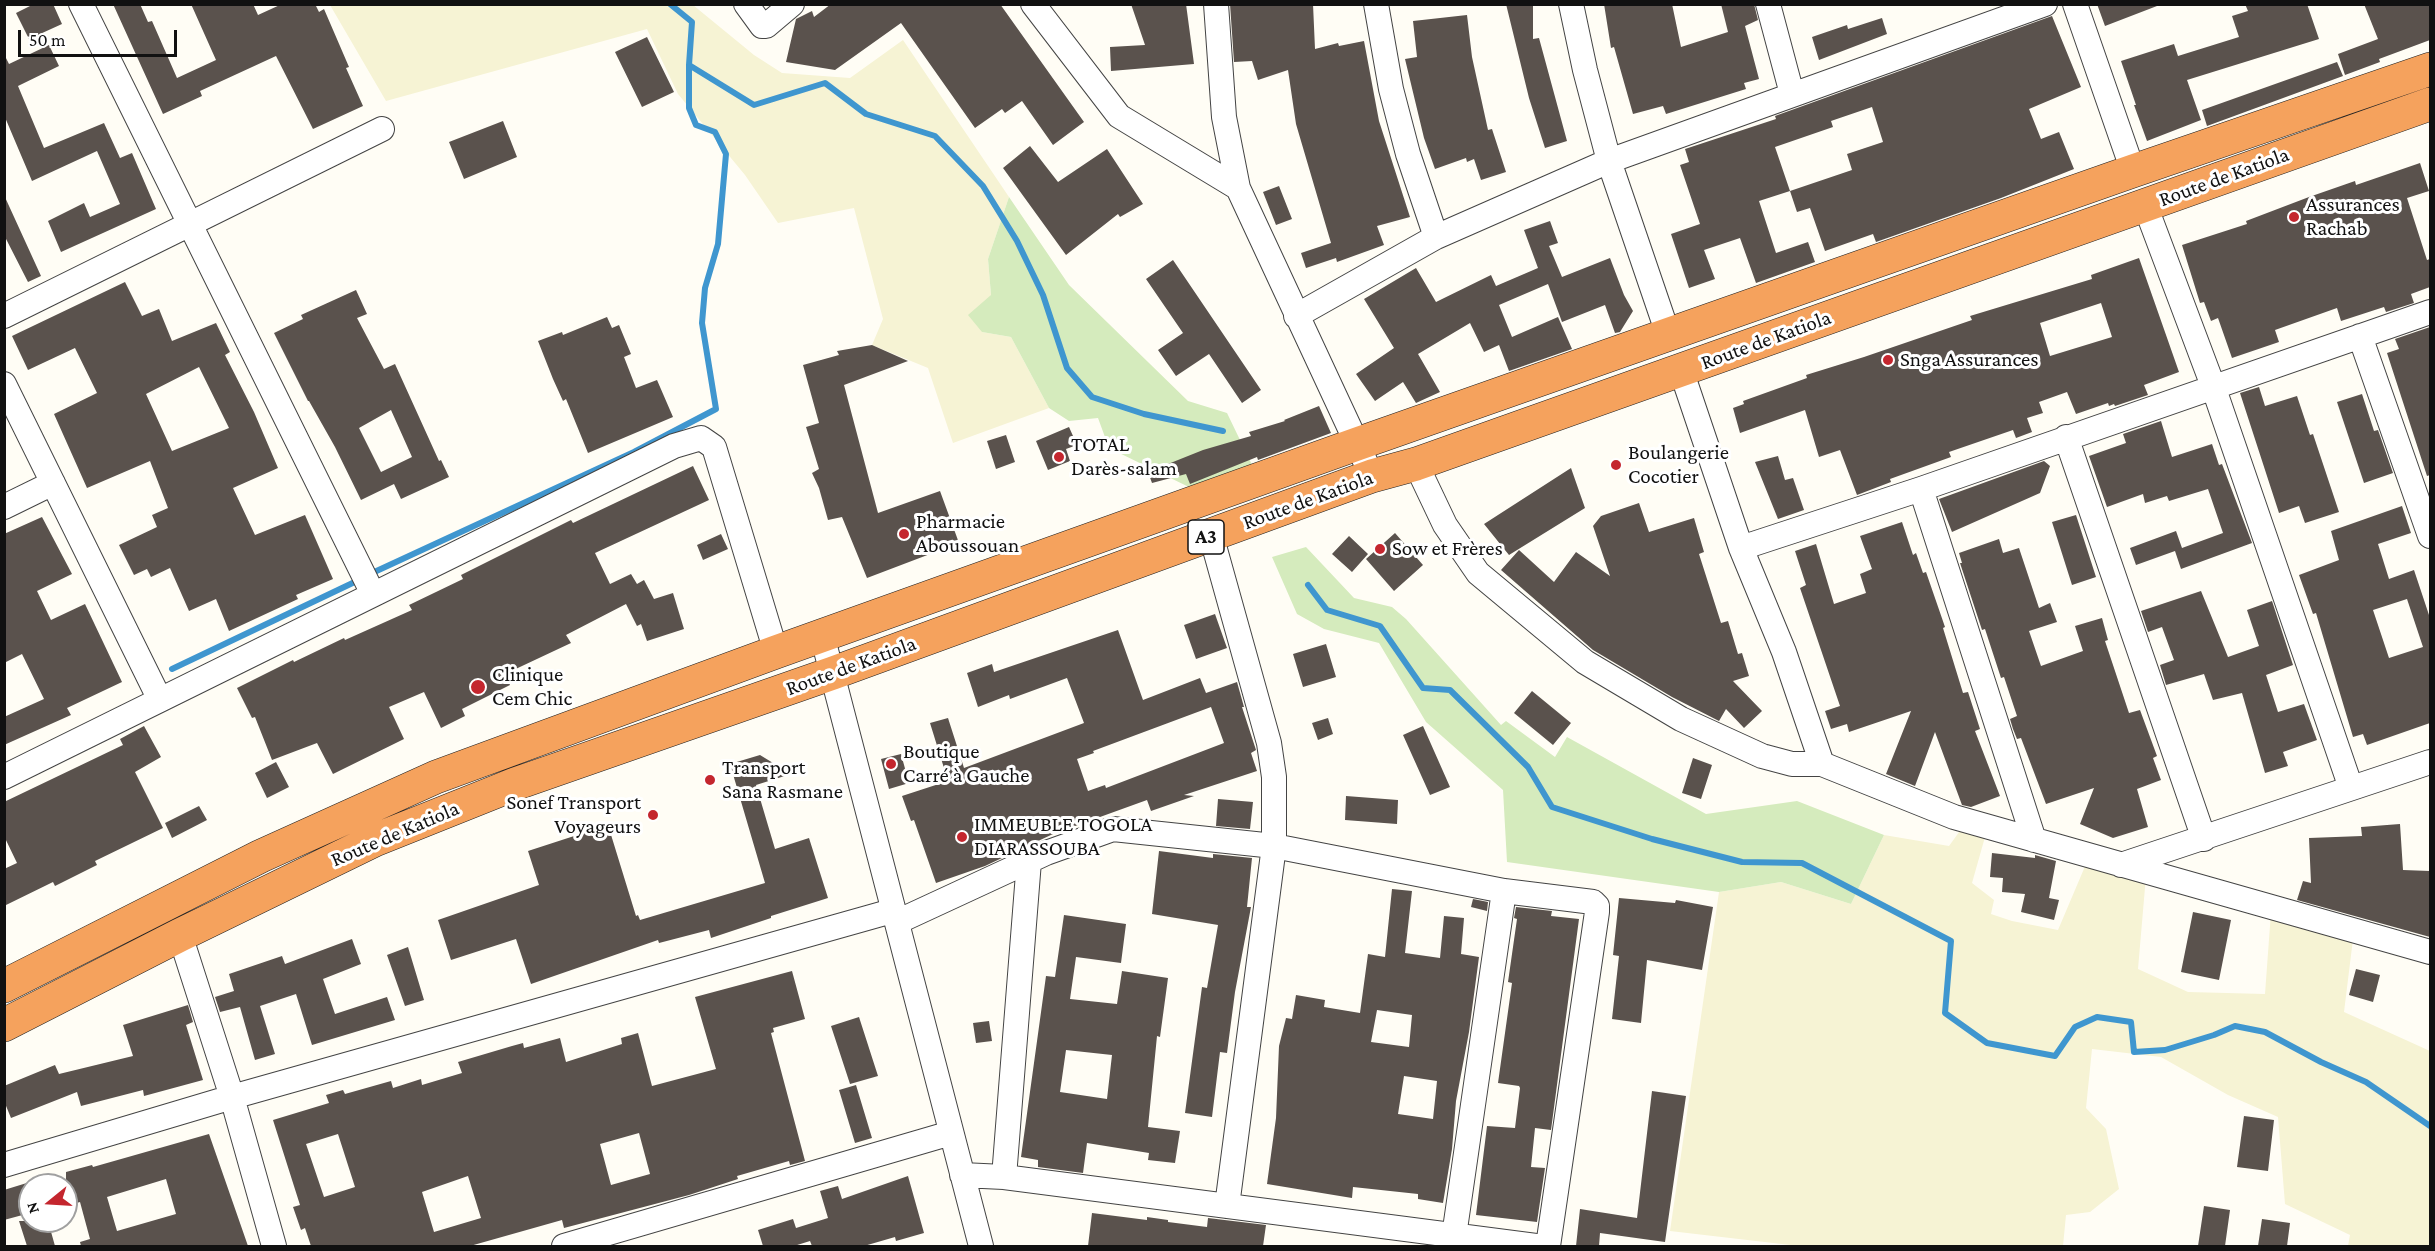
<!DOCTYPE html>
<html>
<head>
<meta charset="utf-8">
<style>
	body { margin:0 }
	#map { position:relative; width:2435px; height:1251px; overflow:hidden; background:#fffdf5; font-family:"Crimson Pro",serif }
	canvas { display:block }
	.frame { position:absolute; inset:0; border:6px solid #111; pointer-events:none }
	.north { position:absolute; left:18px; top:1173px; width:60px; height:60px; box-sizing:border-box; background:#fff; border:2px solid #a0a0a0; border-radius:50%; rotate:252deg; font-size:16px; font-weight:700; line-height:24px; text-align:center; color:#111 }
	.north::after { content:''; display:block; margin:auto; width:21px; height:27px; background:#c4262e; clip-path:polygon(50% 0,100% 100%,50% 72%,0 100%) }
	.scale { position:absolute; left:18px; top:30px; width:159px; height:27px; box-sizing:border-box; border:3px solid #111; border-top:0; padding-left:8px; font-size:18px; line-height:21px; white-space:nowrap; color:#111; -webkit-text-stroke:4px #fff; paint-order:stroke }
</style>
</head>
<body>
<div id="map">
<canvas width="2435" height="1251"></canvas>
<div class="frame"></div>
<div class="north">N</div>
<div class="scale">50 m</div>
</div>
<script>
const ctx = document.querySelector('canvas').getContext('2d');
ctx.lineJoin = 'round';
function fill(path, color) { ctx.fillStyle = color; ctx.fill(path, 'evenodd'); }
const toPath = rows => new Path2D(rows.map(r => 'M' + r).join(''));
function strokePath(path, color, width, dash) { ctx.strokeStyle = color; ctx.lineWidth = width; ctx.lineCap = dash ? 'butt' : 'round'; ctx.setLineDash(dash || []); ctx.stroke(path); }
function label(font, color, halo, rows, align = 'center') {
  ctx.font = font + ' "Crimson Pro",serif'; ctx.lineWidth = 6; ctx.setLineDash([]); ctx.textBaseline = 'middle'; ctx.strokeStyle = halo; ctx.fillStyle = color; for (const [text, x, y, turn = 0] of rows) {
    ctx.save(); ctx.translate(x, y); ctx.rotate((+turn || 0) * Math.PI / 180); ctx.textAlign = isNaN(turn) ? turn : align; if (halo) ctx.strokeText(text, 0, 0); ctx.fillText(text, 0, 0); ctx.restore();
  }
}
const farmland = toPath([
	[330,5,693,5,754,55,782,73,850,78,903,40,1009,197,988,259,991,295,982,332,1011,337,1049,408,953,443,928,368,872,345,883,319,854,208,778,223,745,175,678,94,647,29,386,101],
	[1962,828,1985,837,1972,883,1994,900,1991,914,2012,921,2058,930,2086,864,2146,876,2138,969,2188,992,2265,994,2271,912,2353,939,2344,1012,2430,1051,2430,1246,2348,1246,2350,1235,2285,1204,2278,1117,2228,1095,2161,1057,2092,1049,2086,1108,2106,1129,2119,1189,2090,1212,2066,1215,2063,1246,1799,1246,1670,1231,1719,892,1781,882,1851,904,1884,835,1949,846]
]);
const green = toPath([
	[1009,197,1069,285,1188,401,1227,413,1254,469,1195,490,1109,448,1098,418,1069,421,1049,408,1011,337,982,332,968,315,991,295,988,259],
	[1306,547,1354,598,1392,607,1406,619,1501,725,1506,721,1555,757,1567,737,1706,814,1797,801,1884,835,1851,904,1781,882,1719,892,1507,862,1503,790,1426,722,1379,643,1324,629,1297,614,1272,557]
]);
const stream = toPath([
	[670,4,692,22,689,65,754,105,825,83,866,114,935,136,983,186,1017,241,1043,295,1067,368,1092,397,1144,414,1223,431],
	[370,574,634,452,716,409,702,323,705,288,718,244,726,154,715,132,696,125,689,108,689,65],
	[1308,585,1327,610,1380,626,1423,688,1450,690,1528,767,1552,807,1652,839,1742,862,1802,863,1951,941,1945,1013,1987,1043,2055,1056,2075,1027,2097,1017,2131,1022,2134,1052,2165,1050,2214,1035,2235,1026,2265,1032,2321,1062,2366,1082,2430,1126],
	[172,669,361,579]
]);
const building = toPath([
	[34,4,53,4,62,24,29,39,16,13],
	[113,4,140,4,148,22,152,21,177,78,216,60,191,4,253,4,258,15,282,4,315,4,319,12,324,9,349,67,346,68,363,106,313,129,276,56,200,91,202,96,163,114],
	[831,4,1000,4,1084,122,1053,145,1022,101,1005,113,1002,109,975,128,901,23,835,70,786,62,796,19,812,11,814,17],
	[1131,4,1186,4,1194,64,1111,71,1110,47,1145,45],
	[1230,4,1313,4,1315,49,1338,43,1339,46,1364,41,1379,121,1410,217,1377,226,1384,245,1337,262,1336,258,1306,268,1301,253,1331,243,1296,124,1288,70,1258,80,1252,61,1234,62],
	[1506,4,1533,4,1533,39,1539,38,1567,141,1545,148,1529,98],
	[1604,4,1672,4,1681,47,1728,32,1721,4,1754,4,1758,20,1745,26,1759,79,1744,83,1746,89,1666,114,1663,106,1633,114,1614,47,1611,48],
	[2097,4,2157,4,2157,6,2105,26],
	[2245,4,2307,4,2319,39,2187,80,2201,120,2147,141,2134,105,2136,105,2121,61,2174,44,2178,56,2239,37,2232,16,2248,11],
	[2364,4,2430,4,2430,40,2379,59,2380,62,2345,75,2338,54,2378,39],
	[1467,15,1472,57,1488,130,1492,129,1506,172,1481,180,1474,159,1467,162,1466,158,1435,169,1424,138,1405,59,1417,57,1413,21],
	[2052,16,2081,87,2029,109,2041,139,2059,132,2074,169,2001,198,1876,242,1873,234,1825,251,1810,208,1797,212,1790,191,1852,170,1847,154,1883,142,1872,107,1831,121,1833,127,1775,147,1790,191,1759,201,1776,253,1808,242,1815,262,1756,283,1740,238,1704,250,1715,279,1689,288,1671,234,1700,224,1680,165,1689,162,1685,149,1776,119,1775,116],
	[1882,18,1887,34,1819,60,1812,37,1847,25,1848,29],
	[647,37,674,92,642,107,615,52],
	[49,45,59,66,18,86,44,148,104,123,120,158,132,153,156,209,61,252,48,221,84,203,90,217,120,204,97,151,32,181,4,115,4,54,9,64],
	[2337,62,2343,76,2207,126,2202,110],
	[503,121,517,157,464,179,449,142],
	[1030,146,1058,182,1107,149,1143,204,1120,217,1118,214,1066,255,1003,168],
	[2420,163,2429,191,2407,198,2427,260,2430,259,2430,287,2411,294,2414,303,2386,312,2384,307,2341,321,2337,308,2275,330,2279,342,2232,358,2218,318,2211,321,2204,302,2200,303,2182,245,2247,224,2246,221,2309,197,2355,181,2356,185],
	[1279,186,1292,219,1276,225,1263,192],
	[4,195,41,276,28,282,4,235],
	[1550,221,1558,243,1549,246,1562,277,1610,258,1624,295,1633,311,1620,332,1615,333,1605,305,1562,322,1548,284,1499,305,1512,337,1558,317,1572,349,1509,371,1499,345,1484,352,1470,323,1418,354,1440,392,1416,403,1403,382,1375,401,1356,374,1394,348,1364,299,1416,268,1436,302,1491,275,1496,286,1538,268,1524,230],
	[2139,258,2179,372,2144,385,2148,395,2115,406,2114,404,2109,406,2108,403,2076,414,2067,392,2039,402,2043,413,2027,418,2032,432,2016,438,2013,430,1949,452,1951,457,1890,479,1891,482,1857,495,1840,450,1819,457,1805,410,1740,433,1733,408,1744,404,1743,401,1807,378,1806,375,1864,357,1972,320,1970,316,2092,279,2091,275],
	[2101,303,2112,337,2050,356,2040,323],
	[1173,260,1261,390,1242,403,1209,354,1176,376,1158,350,1183,333,1146,279],
	[125,282,142,316,159,309,172,341,216,323,230,352,225,355,254,412,278,468,233,488,255,535,305,515,333,579,296,595,298,599,229,631,216,599,189,611,170,568,151,577,147,569,134,575,119,545,157,527,152,515,168,508,150,461,87,488,54,414,97,393,75,348,28,370,12,336],
	[199,367,229,428,172,451,146,394],
	[356,290,367,314,357,318,384,369,395,364,439,461,441,460,449,477,401,499,394,484,361,500,335,447,309,401,308,401,274,333,303,319,301,315],
	[391,410,412,457,381,472,359,428],
	[607,317,612,328,619,325,631,354,624,357,636,388,657,380,673,417,588,453,566,399,563,401,553,379,538,341,562,332,563,335],
	[2430,327,2430,475,2427,476,2387,353,2399,349,2395,339],
	[872,345,908,361,844,385,878,513,940,491,959,543,867,578,842,517,828,520,819,488,812,473,819,469,806,427,819,423,803,365,839,355,837,351],
	[2259,387,2265,406,2297,396,2310,435,2313,434,2339,512,2305,523,2299,506,2279,513,2240,393],
	[2362,394,2374,431,2378,430,2393,473,2364,483,2337,402],
	[1319,406,1331,433,1258,460,1257,457,1190,484,1186,474,1152,483,1148,472,1203,450,1251,436,1249,432,1285,421,1284,420],
	[2161,421,2172,457,2212,444,2219,465,2222,464,2252,543,2181,569,2175,551,2136,565,2130,548,2176,531,2182,548,2223,533,2208,489,2169,501,2167,496,2145,503,2143,494,2107,507,2089,456,2126,443,2123,434],
	[1069,427,1077,445,1066,449,1070,461,1048,470,1036,441],
	[1006,435,1015,462,996,469,987,441],
	[1778,456,1785,480,1793,478,1804,510,1778,519,1755,462],
	[2044,461,2050,466,2040,493,1952,532,1939,499],
	[693,466,709,500,595,553,610,584,631,574,637,584,644,580,654,599,673,593,684,629,647,641,641,624,637,626,626,604,566,635,571,643,505,674,510,685,462,709,465,716,441,728,424,692,389,707,404,739,333,774,317,743,272,760,255,717,252,718,237,688,293,660,294,662,344,638,345,640,412,610,409,605,463,579,461,575,571,520,573,523],
	[1571,468,1585,508,1509,555,1484,524],
	[1639,503,1649,532,1694,518,1704,552,1699,554,1721,623,1728,621,1738,654,1742,653,1749,676,1733,681,1762,711,1744,728,1726,709,1719,721,1672,697,1593,650,1501,570,1519,550,1554,582,1576,552,1610,576,1593,526,1601,516],
	[2402,506,2411,533,2378,544,2389,579,2414,570,2430,618,2430,723,2367,745,2363,734,2353,737,2316,613,2313,614,2299,575,2339,560,2331,531],
	[2407,599,2423,647,2389,658,2373,610],
	[2076,515,2096,577,2072,585,2052,522],
	[42,517,72,574,37,591,51,620,85,604,122,682,67,708,71,715,4,745,4,717,44,699,22,654,4,663,4,534],
	[1902,522,1913,555,1916,553,1923,573,1926,572,1945,627,1943,628,1963,693,1968,692,1980,729,1975,731,2000,796,1971,807,1962,805,1935,732,1915,786,1886,774,1911,711,1849,732,1847,724,1831,729,1825,711,1840,706,1800,588,1806,585,1795,551,1816,544,1834,604,1866,593,1860,574,1872,569,1860,536],
	[1395,533,1423,565,1394,591,1366,559],
	[721,534,728,549,703,560,697,545],
	[1349,536,1368,554,1352,572,1332,554],
	[1999,539,2003,553,2019,548,2039,608,2050,603,2057,622,2029,631,2041,666,2083,651,2075,626,2102,618,2108,640,2105,641,2129,713,2140,710,2157,756,2153,758,2161,780,2137,789,2148,827,2113,838,2080,824,2094,788,2046,804,2021,738,2017,739,2013,729,2010,719,2017,716,2004,677,2001,678,1985,629,1982,630,1960,563,1962,563,1959,553],
	[2201,591,2228,657,2259,646,2247,610,2272,601,2293,665,2266,675,2278,712,2304,704,2317,740,2283,752,2288,766,2265,773,2242,693,2213,700,2204,674,2166,685,2160,665,2174,660,2162,627,2148,632,2141,611],
	[1215,614,1227,648,1196,659,1184,625],
	[1118,630,1143,700,1200,678,1206,693,1237,682,1244,707,1242,707,1256,750,1251,753,1257,771,1184,795,1194,796,1151,811,1147,800,1053,834,985,866,936,883,914,820,911,821,902,796,948,781,930,723,948,718,964,768,1084,723,1067,678,1010,699,1009,695,978,707,967,673,992,664,994,672],
	[1211,707,1224,743,1106,788,1105,785,1088,791,1077,759,1094,753,1093,751],
	[1326,644,1336,677,1303,687,1293,654],
	[1532,691,1571,723,1553,745,1514,713],
	[1328,718,1333,734,1318,740,1312,723],
	[144,726,161,757,135,772,163,828,95,861,97,865,55,886,53,882,4,906,4,869,17,863,4,836,4,802,123,745,120,739],
	[1423,726,1450,787,1430,795,1403,735],
	[901,754,909,783,889,789,881,759],
	[760,755,791,774,756,785,775,849,809,838,828,898,771,916,771,918,711,938,709,930,659,943,658,940,531,984,516,939,451,960,438,920,539,885,528,851,608,825,636,916,638,915,640,920,765,883,730,764],
	[1693,758,1712,765,1701,799,1682,793],
	[276,762,289,787,267,798,255,773],
	[1346,796,1398,800,1397,824,1345,820],
	[1218,799,1253,802,1250,829,1216,826],
	[199,806,207,820,172,838,165,823],
	[2400,824,2403,870,2430,871,2430,937,2297,900,2303,881,2311,883,2309,838,2362,836,2361,827],
	[1159,851,1213,858,1213,854,1252,858,1247,907,1251,907,1235,992,1227,1053,1220,1052,1212,1117,1185,1113,1202,987,1207,988,1218,925,1152,914],
	[1992,853,2035,858,2035,855,2056,861,2049,898,2059,900,2054,920,2021,912,2025,894,2002,892,2003,878,1990,877],
	[1392,889,1412,891,1405,953,1440,958,1444,916,1464,918,1461,954,1479,957,1469,1032,1456,1101,1452,1149,1443,1203,1418,1199,1418,1194,1353,1187,1352,1198,1267,1184,1276,1118,1279,1046,1286,1018,1292,1019,1296,995,1325,1000,1324,1007,1360,1013,1368,954,1385,957],
	[1377,1010,1412,1015,1409,1047,1371,1042],
	[1404,1076,1437,1081,1433,1119,1398,1114],
	[1619,898,1675,903,1676,900,1713,907,1702,970,1647,960,1641,1023,1612,1019,1619,956,1613,955],
	[1473,899,1488,902,1487,911,1471,907],
	[1516,907,1552,911,1551,916,1579,919,1551,1130,1535,1128,1531,1167,1545,1168,1537,1222,1476,1215,1487,1126,1515,1128,1520,1088,1519,1086,1498,1083,1512,983,1508,982,1517,919,1514,918],
	[2193,912,2231,920,2219,980,2181,972],
	[1064,915,1126,924,1121,963,1076,957,1070,999,1117,1004,1122,971,1168,978,1160,1037,1157,1036,1148,1127,1180,1131,1175,1163,1148,1160,1149,1153,1087,1143,1083,1173,1038,1167,1038,1160,1021,1157,1046,976,1055,977],
	[1066,1050,1112,1055,1107,1099,1060,1092],
	[352,939,361,964,323,979,335,1014,387,997,395,1020,312,1045,296,994,260,1006,275,1054,255,1060,240,1007,220,1012,215,997,234,991,229,974,282,956,285,964],
	[408,947,424,1000,405,1006,387,955],
	[2356,969,2380,975,2373,1002,2349,995],
	[792,971,805,1019,773,1028,774,1032,771,1033,805,1161,790,1165,789,1161,737,1176,738,1179,689,1195,564,1228,562,1220,470,1246,311,1246,305,1228,301,1230,293,1207,300,1205,273,1120,329,1103,326,1095,343,1090,345,1094,391,1081,393,1088,421,1079,422,1085,462,1073,458,1062,512,1046,523,1043,524,1048,560,1038,566,1062,622,1044,621,1038,638,1033,652,1086,716,1069,695,997],
	[639,1133,650,1174,611,1185,600,1144],
	[338,1134,355,1187,324,1197,306,1144],
	[468,1176,481,1218,434,1232,422,1192],
	[188,1005,193,1022,186,1025,203,1080,144,1096,143,1090,81,1106,77,1092,11,1118,4,1101,4,1086,55,1065,59,1074,133,1056,123,1025],
	[859,1017,878,1076,850,1084,831,1026],
	[989,1021,992,1041,976,1043,973,1023],
	[856,1085,872,1138,855,1143,839,1090],
	[1652,1091,1686,1096,1665,1242,1600,1233,1599,1246,1576,1246,1580,1209,1637,1218],
	[2244,1116,2274,1120,2268,1171,2237,1167],
	[209,1134,248,1246,81,1246,80,1242,90,1239,80,1202,66,1206,66,1172,92,1165,93,1167],
	[166,1179,176,1214,117,1231,107,1197],
	[908,1176,924,1233,896,1241,895,1237,864,1246,812,1246,810,1241,794,1246,763,1246,758,1230,793,1219,796,1228,828,1218,820,1191,838,1186,842,1199],
	[30,1182,30,1213,4,1220,4,1190],
	[2204,1206,2230,1210,2225,1246,2198,1246],
	[1092,1213,1147,1220,1147,1217,1168,1220,1168,1222,1207,1227,1208,1218,1266,1225,1263,1246,1088,1246],
	[2262,1219,2290,1223,2287,1246,2258,1246],
	[19,1221,48,1221,55,1246,27,1246]
]);
const minor = toPath([
	[81,4,373,594],
	[746,4,762,26,766,26,792,4],
	[1033,4,1119,116,1238,188],
	[1216,4,1224,117,1238,188,1372,476],
	[1376,4,1391,89,1408,154,1436,237],
	[1571,4,1585,70,1609,161,1668,334],
	[1768,4,1792,94],
	[2075,4,2133,171],
	[2145,205,2213,386,2351,788],
	[4,316,382,129],
	[1296,316,1436,237,1609,161,2045,4],
	[2360,336,2430,536],
	[1681,370,1741,548,1784,652,1822,764],
	[4,384,160,700],
	[2066,437,2204,839],
	[1416,464,1445,525,1478,573,1585,662,1681,719,1762,756,1792,764,1822,764,1954,817,2430,952],
	[1921,489,2034,840],
	[4,507,53,483],
	[1211,535,1269,743,1274,777,1274,846,1227,1206],
	[1741,548,1921,489,2430,312],
	[822,635,981,1246],
	[4,777,674,446,701,438,714,447,776,652],
	[2121,865,2430,762],
	[897,922,1046,853,1113,829,1274,846,1504,891,1593,902,1597,906,1597,912,1548,1246],
	[180,935,232,1097,274,1246],
	[4,1165,232,1097,892,911],
	[962,1175,1004,1177,1536,1246],
	[1004,1177,1029,861],
	[1454,1236,1504,891],
	[564,1246,951,1133]
]);
const highway = toPath([
	[4,986,261,856,436,777,776,652,1357,444,2133,171,2430,69],
	[4,1025,180,935,375,840,515,784,833,673,1372,476,1416,464,2430,104]
]);
const markers = [
	[2294,217,6,"#c4262e"],
	[1888,360,6,"#c4262e"],
	[1059,457,6,"#c4262e"],
	[1616,465,6,"#c4262e"],
	[904,534,6,"#c4262e"],
	[1380,549,6,"#c4262e"],
	[478,687,8,"#c4262e"],
	[891,764,6,"#c4262e"],
	[710,780,6,"#c4262e"],
	[653,815,6,"#c4262e"],
	[962,837,6,"#c4262e"]
];
const shields = [
	[1206,537,36]
];
const shieldNames = [
	["A3",1206,537]
];
const streetNames = [
	["Route de Katiola",2224,177,-20],
	["Route de Katiola",1766,340,-20],
	["Route de Katiola",1308,500,-20],
	["Route de Katiola",851,666,-20],
	["Route de Katiola",395,834,-23]
];
const poiNames = [
	["Assurances",2306,205],
	["Rachab",2306,229],
	["Snga Assurances",1900,360],
	["TOTAL",1071,445],
	["Darès-salam",1071,469],
	["Boulangerie",1628,453],
	["Cocotier",1628,477],
	["Pharmacie",916,522],
	["Aboussouan",916,546],
	["Sow et Frères",1392,549],
	["Clinique",492,675],
	["Cem Chic",492,699],
	["Boutique",903,752],
	["Carré à Gauche",903,776],
	["Transport",722,768],
	["Sana Rasmane",722,792],
	["Sonef Transport",641,803,"right"],
	["Voyageurs",641,827,"right"],
	["IMMEUBLE TOGOLA",974,825],
	["DIARASSOUBA",974,849]
];
fill(farmland, '#f6f3d4');
fill(green, '#d5ebbd');
strokePath(stream, '#3f96cf', 6);
fill(building, '#5a524d');
strokePath(minor, '#444', 26);
strokePath(highway, '#222', 34);
strokePath(minor, '#fff', 24);
strokePath(highway, '#f5a25d', 33);
for (const [x, y, r, color] of markers) { const dot = new Path2D(); dot.arc(x, y, r, 0, 2 * Math.PI); ctx.fillStyle = color; ctx.fill(dot); strokePath(dot, '#fff', 2); }
for (const [x, y, w] of shields) { const box = new Path2D(); box.roundRect(x - w / 2, y - 17, w, 34, 4.5); ctx.fillStyle = '#fff'; ctx.fill(box); strokePath(box, '#111', 1.5); }
label('bold 20px', '#111', null, shieldNames);
label('21px', '#111', '#fff', streetNames);
label('21px', '#111', '#fff', poiNames, 'left');
</script>
</body>
</html>
